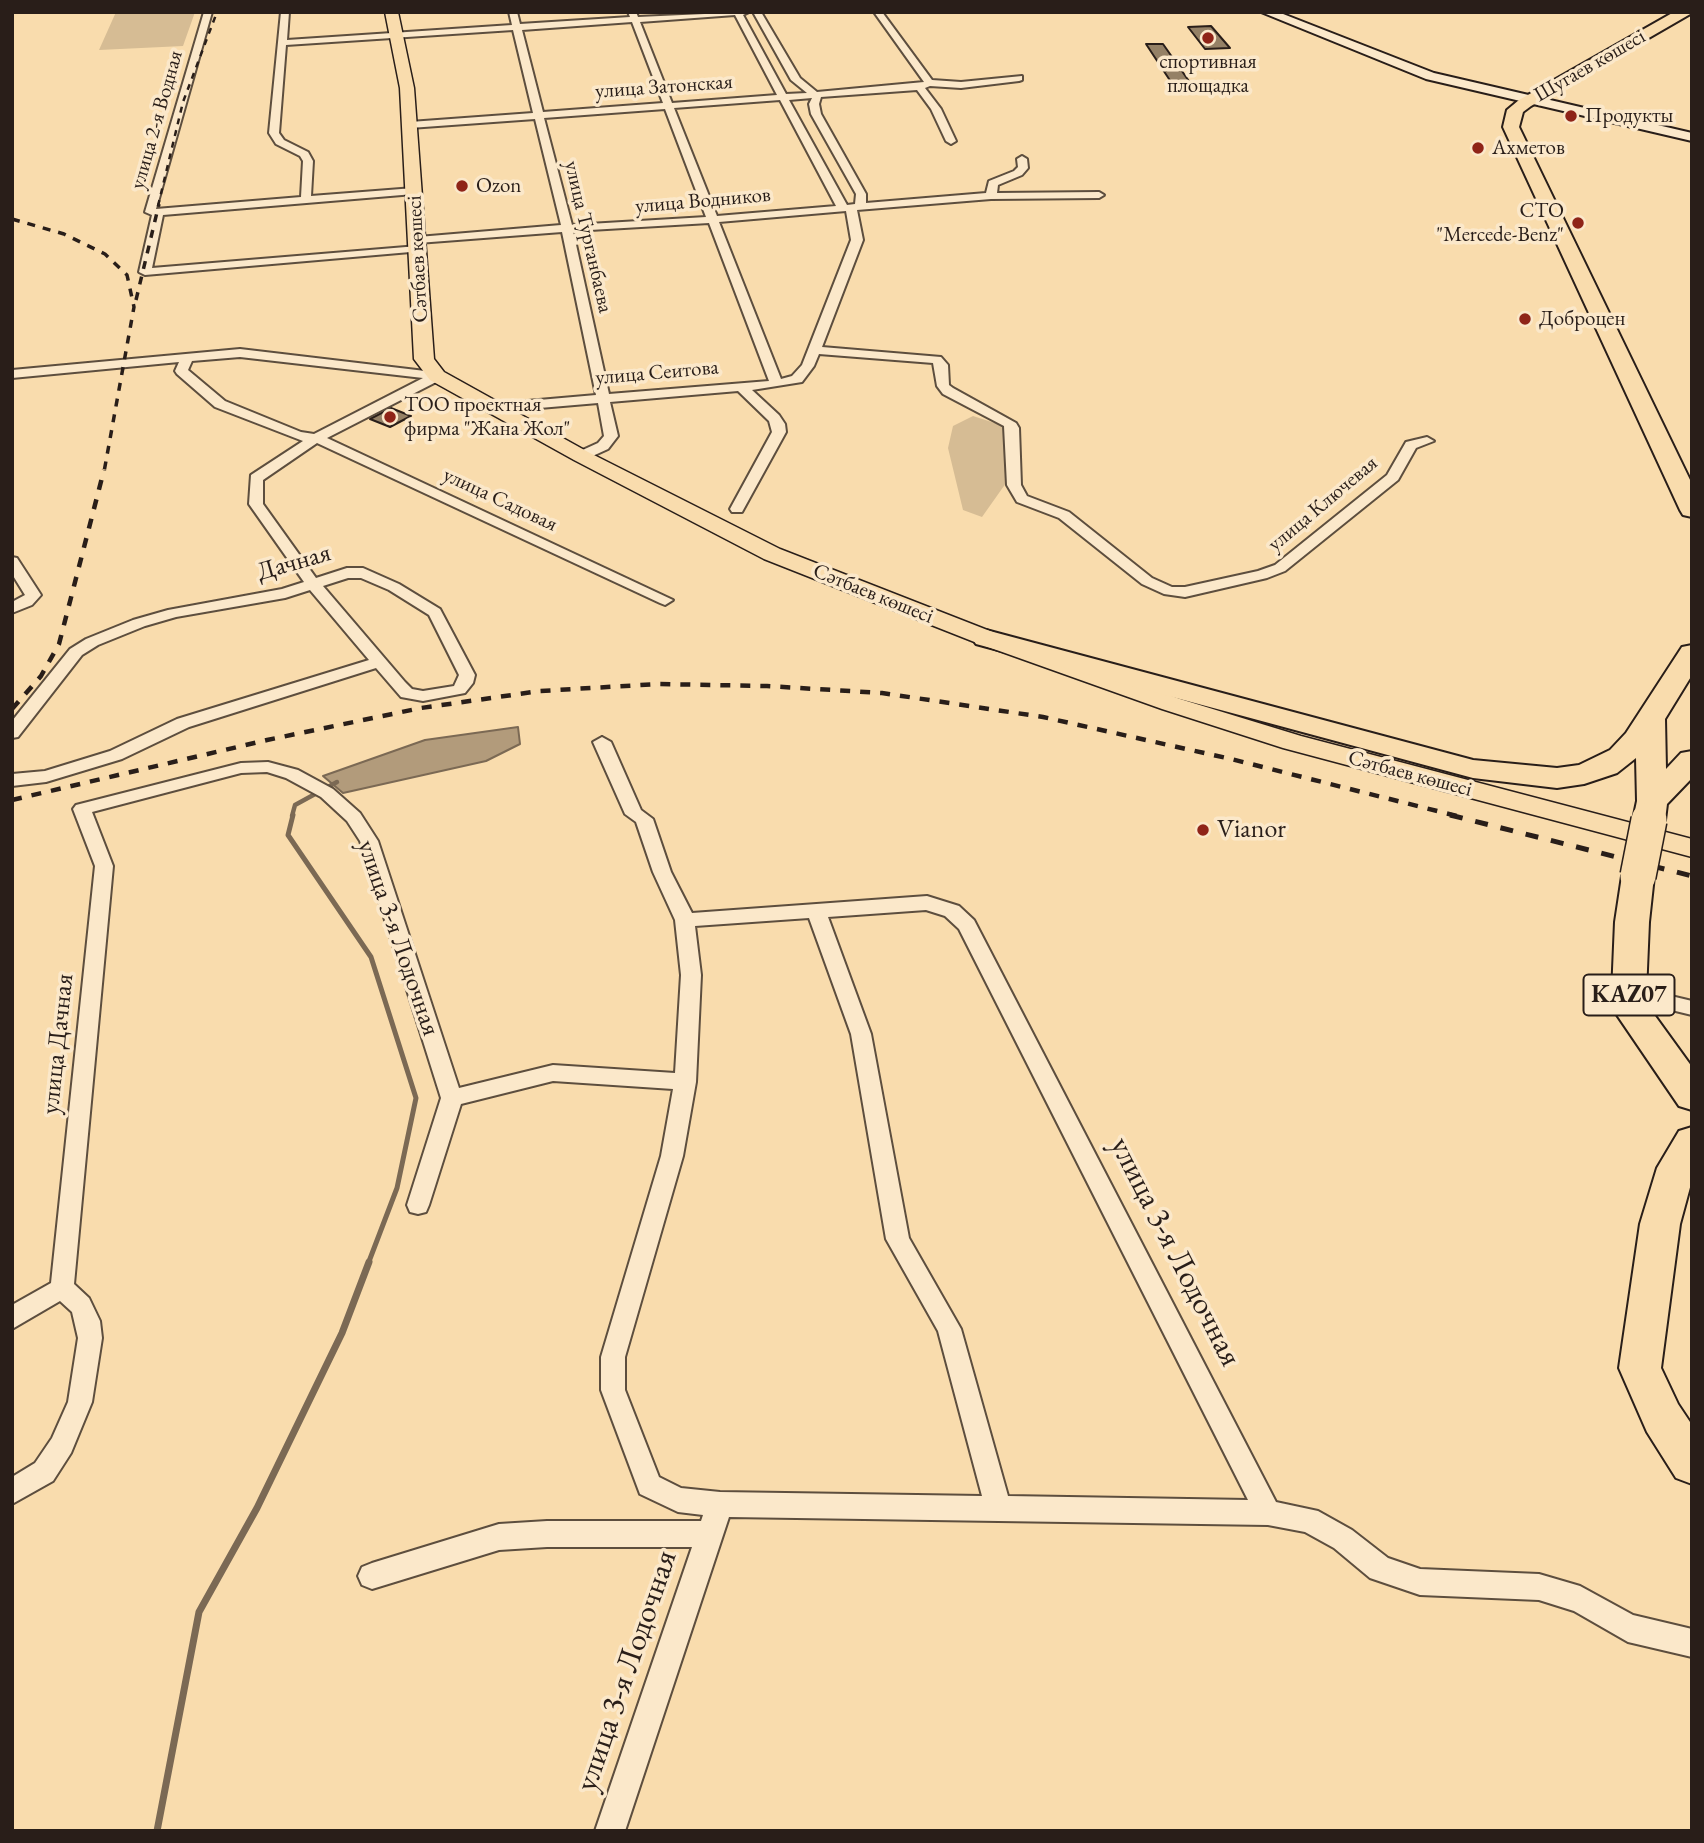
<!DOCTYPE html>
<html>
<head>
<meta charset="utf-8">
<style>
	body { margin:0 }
	#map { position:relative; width:1704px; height:1843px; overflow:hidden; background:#f9dcad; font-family:"EB Garamond",serif }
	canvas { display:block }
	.frame { position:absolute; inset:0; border:14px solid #291e19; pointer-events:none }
</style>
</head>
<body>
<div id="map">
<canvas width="1704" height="1843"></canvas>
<div class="frame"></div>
</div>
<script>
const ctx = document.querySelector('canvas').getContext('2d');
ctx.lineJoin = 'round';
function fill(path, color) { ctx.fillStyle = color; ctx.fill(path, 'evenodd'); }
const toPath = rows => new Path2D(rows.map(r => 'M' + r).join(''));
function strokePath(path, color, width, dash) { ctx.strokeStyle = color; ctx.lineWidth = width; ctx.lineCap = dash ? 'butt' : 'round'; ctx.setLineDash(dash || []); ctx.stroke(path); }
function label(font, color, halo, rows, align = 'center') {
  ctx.font = font + ' "EB Garamond",serif'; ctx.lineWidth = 7; ctx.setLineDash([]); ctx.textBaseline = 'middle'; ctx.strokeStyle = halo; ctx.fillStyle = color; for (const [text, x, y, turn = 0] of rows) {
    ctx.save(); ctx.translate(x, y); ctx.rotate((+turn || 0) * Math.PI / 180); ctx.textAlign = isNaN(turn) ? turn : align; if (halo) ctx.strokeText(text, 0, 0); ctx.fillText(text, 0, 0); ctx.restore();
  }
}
const green = toPath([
	[116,12,195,12,183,46,99,50],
	[973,416,1007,427,1011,476,982,517,963,510,948,448,953,426]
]);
const water = toPath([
	[518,727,520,744,486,761,343,793,323,776,425,740,518,727]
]);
const streamFar2 = toPath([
	[292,816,295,805,337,782]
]);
const streamFar1 = toPath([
	[293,815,288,835,371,957,416,1098,397,1188,368,1264]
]);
const stream = toPath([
	[157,1831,199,1612,257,1508,342,1333,369,1262]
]);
const building = toPath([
	[1211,26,1230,48,1205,49,1188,27,1211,26],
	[1146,44,1163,44,1191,84,1173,85,1146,44],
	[391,408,411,416,390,427,370,419,391,408]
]);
const street = toPath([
	[204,12,212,12,156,209,301,197,303,161,300,156,276,144,269,133,281,12,289,12,287,40,512,25,509,12,517,12,520,24,630,17,628,12,636,12,638,17,749,12,743,15,786,94,807,93,791,80,753,12,761,12,800,78,817,92,924,82,874,12,882,12,932,80,961,82,1022,76,1022,80,1019,81,961,88,930,86,925,88,941,109,956,141,951,144,946,141,931,109,917,90,821,97,819,104,821,114,866,194,866,203,986,193,989,181,1014,171,1018,167,1017,159,1022,156,1027,159,1028,168,1022,175,998,185,997,193,1099,192,1104,195,1099,198,991,199,857,210,863,240,822,347,941,357,948,365,949,385,953,388,1016,423,1019,428,1021,485,1027,496,1069,512,1152,578,1172,587,1185,587,1258,571,1275,565,1387,475,1406,442,1427,437,1434,441,1416,448,1398,480,1285,571,1267,578,1185,597,1164,594,1142,584,1059,518,1017,502,1007,485,1004,426,943,394,937,386,933,363,819,354,814,366,802,382,752,390,779,415,785,424,786,432,742,512,732,512,730,509,772,432,769,421,738,391,610,402,618,436,608,449,586,459,576,459,576,453,598,443,604,436,598,403,493,412,486,408,493,404,596,395,562,232,418,243,412,240,418,237,561,225,535,119,410,128,405,125,410,122,533,113,513,30,286,45,279,133,284,140,308,152,313,161,311,196,414,188,419,191,414,194,163,215,152,268,418,246,424,249,422,251,145,275,139,272,152,215,145,212,204,12],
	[735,15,777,95,672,103,640,22,735,15],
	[632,22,663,103,543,112,522,30,632,22],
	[812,98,809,104,811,114,856,194,855,204,847,205,789,100,812,98],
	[780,100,836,206,717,216,674,108,780,100],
	[665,109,706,217,572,225,544,118,665,109],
	[846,211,851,240,802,365,792,376,781,379,719,222,846,211],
	[709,223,769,381,609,394,573,231,709,223],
	[240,349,442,373,442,379,327,438,673,600,665,605,660,603,317,443,263,480,263,504,316,578,347,568,363,568,399,584,440,609,475,675,473,683,465,693,423,701,401,697,376,668,189,727,122,759,46,782,12,786,12,774,45,771,110,751,177,719,369,660,310,590,285,598,176,617,145,626,98,645,82,655,18,737,12,738,12,721,70,649,86,639,133,620,168,610,282,589,304,582,249,504,251,475,303,441,215,407,177,374,175,371,179,362,12,378,12,370,240,349],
	[240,357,423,378,314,434,301,432,225,401,188,370,192,361,240,357],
	[348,578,361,578,389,590,429,615,459,675,454,686,423,691,412,689,405,682,323,586,348,578],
	[12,557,17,558,41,595,32,605,12,613,12,602,25,595,12,574,12,557],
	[602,737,611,742,641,810,653,819,671,872,692,913,927,896,959,906,974,920,1276,1502,1318,1511,1352,1530,1388,1558,1420,1569,1539,1574,1580,1586,1633,1615,1692,1629,1692,1657,1628,1642,1574,1611,1539,1600,1420,1595,1370,1578,1334,1548,1305,1532,1268,1525,729,1517,625,1831,595,1831,692,1547,547,1547,499,1550,372,1589,362,1585,358,1576,362,1567,372,1563,499,1524,547,1521,701,1521,703,1515,678,1512,640,1494,601,1390,601,1357,661,1156,673,1089,553,1081,461,1104,429,1205,426,1212,418,1214,410,1212,407,1205,441,1098,360,841,347,821,321,797,286,778,267,772,241,773,92,812,113,866,74,1284,89,1298,100,1321,102,1338,92,1402,71,1453,53,1481,12,1504,12,1477,35,1463,52,1438,68,1402,78,1338,72,1312,60,1301,12,1329,12,1305,51,1283,95,866,73,809,76,805,241,763,268,762,298,770,333,789,360,813,378,841,459,1088,553,1065,675,1073,681,975,675,920,653,872,636,822,625,814,593,742,602,737],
	[926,910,945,916,959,929,1248,1500,1008,1496,961,1329,909,1238,871,1034,828,917,926,910],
	[809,918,851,1034,886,1239,938,1331,982,1496,720,1492,681,1488,659,1477,625,1390,625,1357,683,1156,696,1082,701,975,695,926,809,918],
	[1629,986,1692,1001,1692,1015,1622,998,1619,993,1622,988,1629,986]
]);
const secondary = toPath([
	[1261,12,1278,12,1434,73,1692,133,1692,141,1426,79,1261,12]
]);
const primary = toPath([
	[385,12,398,12,414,88,434,359,444,372,588,452,780,549,995,633,1180,699,1301,736,1692,839,1692,857,1283,748,1162,709,977,643,764,559,574,460,430,380,414,359,400,88,385,12]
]);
const highway = toPath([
	[1674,12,1692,13,1531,106,1523,112,1519,127,1692,484,1692,517,1683,515,1680,510,1503,127,1507,110,1519,100,1674,12],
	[986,630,1473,760,1557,768,1579,765,1610,750,1626,733,1682,647,1692,645,1692,675,1665,719,1666,769,1681,753,1692,751,1692,778,1667,804,1665,820,1660,827,1649,830,1638,827,1633,820,1637,801,1636,758,1617,773,1584,784,1557,788,1473,778,976,644,972,638,976,632,986,630],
	[1638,865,1649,868,1654,876,1649,922,1646,993,1650,1009,1692,1067,1692,1110,1679,1106,1615,1012,1612,993,1615,922,1622,876,1627,868,1638,865],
	[1692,1127,1692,1180,1680,1224,1661,1368,1678,1404,1692,1425,1692,1484,1676,1478,1647,1432,1619,1368,1640,1224,1657,1168,1679,1131,1692,1127]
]);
const railFar3 = toPath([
	[158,206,183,102,217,12]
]);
const railFar2 = toPath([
	[12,219,64,234,105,254,127,275,134,307,104,472],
	[136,300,159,204]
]);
const railFar1 = toPath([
	[12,709,41,676,59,644,104,470],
	[12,800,267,740,421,708,540,691,659,684,767,686,882,693,1043,717,1231,759,1457,816]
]);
const rail = toPath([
	[1450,815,1692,876]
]);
const highwayBridge = toPath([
	[1638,876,1649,820]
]);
const markers = [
	[1208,38,7,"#8f2418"],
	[1571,116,7,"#8f2418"],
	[1478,148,7,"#8f2418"],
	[462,186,7,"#8f2418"],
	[1578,223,7,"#8f2418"],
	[1525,319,7,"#8f2418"],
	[390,417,7,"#8f2418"],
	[1203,830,7,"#8f2418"]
];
const farPoinames = [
	["спортивная",1208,62,"center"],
	["площадка",1208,86,"center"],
	["Продукты",1585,116],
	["Ахметов",1492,148],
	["Ozon",476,186],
	["СТО",1564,211,"right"],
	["\"Mercede-Benz\"",1564,235,"right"],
	["Доброцен",1539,319],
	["ТОО проектная",404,405],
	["фирма \"Жана Жол\"",404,429]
];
const farStreetnames = [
	["Шугаев көшесі",1590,66,-30],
	["улица Затонская",664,87,-4],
	["улица 2-я Водная",157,120,-74],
	["улица Водников",703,201,-5],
	["улица Турганбаева",588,237,77],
	["Сәтбаев көшесі",418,259,-93],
	["улица Сеитова",657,373,-5],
	["улица Садовая",500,500,25],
	["улица Ключевая",1323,504,-40],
	["Сәтбаев көшесі",873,594,22],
	["Сәтбаев көшесі",1410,774,15]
];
const shields = [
	[1629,995,91]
];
const shieldNames = [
	["KAZ07",1629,995]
];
const streetNames = [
	["Дачная",294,563,-16],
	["улица 3-я Лодочная",398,938,71],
	["улица Дачная",58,1044,-84]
];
const poiNames = [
	["Vianor",1217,830]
];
const nearStreetnames = [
	["улица 3-я Лодочная",1175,1252,63],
	["улица 3-я Лодочная",627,1671,-71]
];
fill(green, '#d6bc94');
fill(water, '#b29b7b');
strokePath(water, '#7b6954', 2);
strokePath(streamFar2, '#7b6954', 4.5);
strokePath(streamFar1, '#7b6954', 5);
strokePath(stream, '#7b6954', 7);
fill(building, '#958166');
strokePath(building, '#291e19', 2);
strokePath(street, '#5d4e3e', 4);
strokePath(secondary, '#291e19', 4);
strokePath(primary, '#291e19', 3);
strokePath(highway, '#291e19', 4);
fill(street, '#fbe8ca');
fill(secondary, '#fbe8ca');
fill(primary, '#f9dcad');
fill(highway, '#f9dcad');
strokePath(railFar3, '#291e19', 2.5, [6, 6]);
strokePath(railFar2, '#291e19', 3.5, [8, 8]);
strokePath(railFar1, '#291e19', 4.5, [10, 10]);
strokePath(rail, '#291e19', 5, [13, 13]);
strokePath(highwayBridge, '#291e19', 38, []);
strokePath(highwayBridge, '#f9dcad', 35);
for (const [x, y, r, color] of markers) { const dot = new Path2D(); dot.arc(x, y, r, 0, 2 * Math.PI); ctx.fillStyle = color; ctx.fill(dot); strokePath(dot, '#fbe8ca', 2.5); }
label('21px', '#291e19', '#fbe8ca', farPoinames, 'left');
label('21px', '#291e19', '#fbe8ca', farStreetnames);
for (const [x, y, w] of shields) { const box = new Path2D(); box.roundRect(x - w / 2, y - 20.5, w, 41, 5); ctx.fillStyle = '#fbe8ca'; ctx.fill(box); strokePath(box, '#291e19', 2); }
label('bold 24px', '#291e19', null, shieldNames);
label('26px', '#291e19', '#fbe8ca', streetNames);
label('26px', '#291e19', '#fbe8ca', poiNames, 'left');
label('32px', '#291e19', '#fbe8ca', nearStreetnames);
</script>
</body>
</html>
